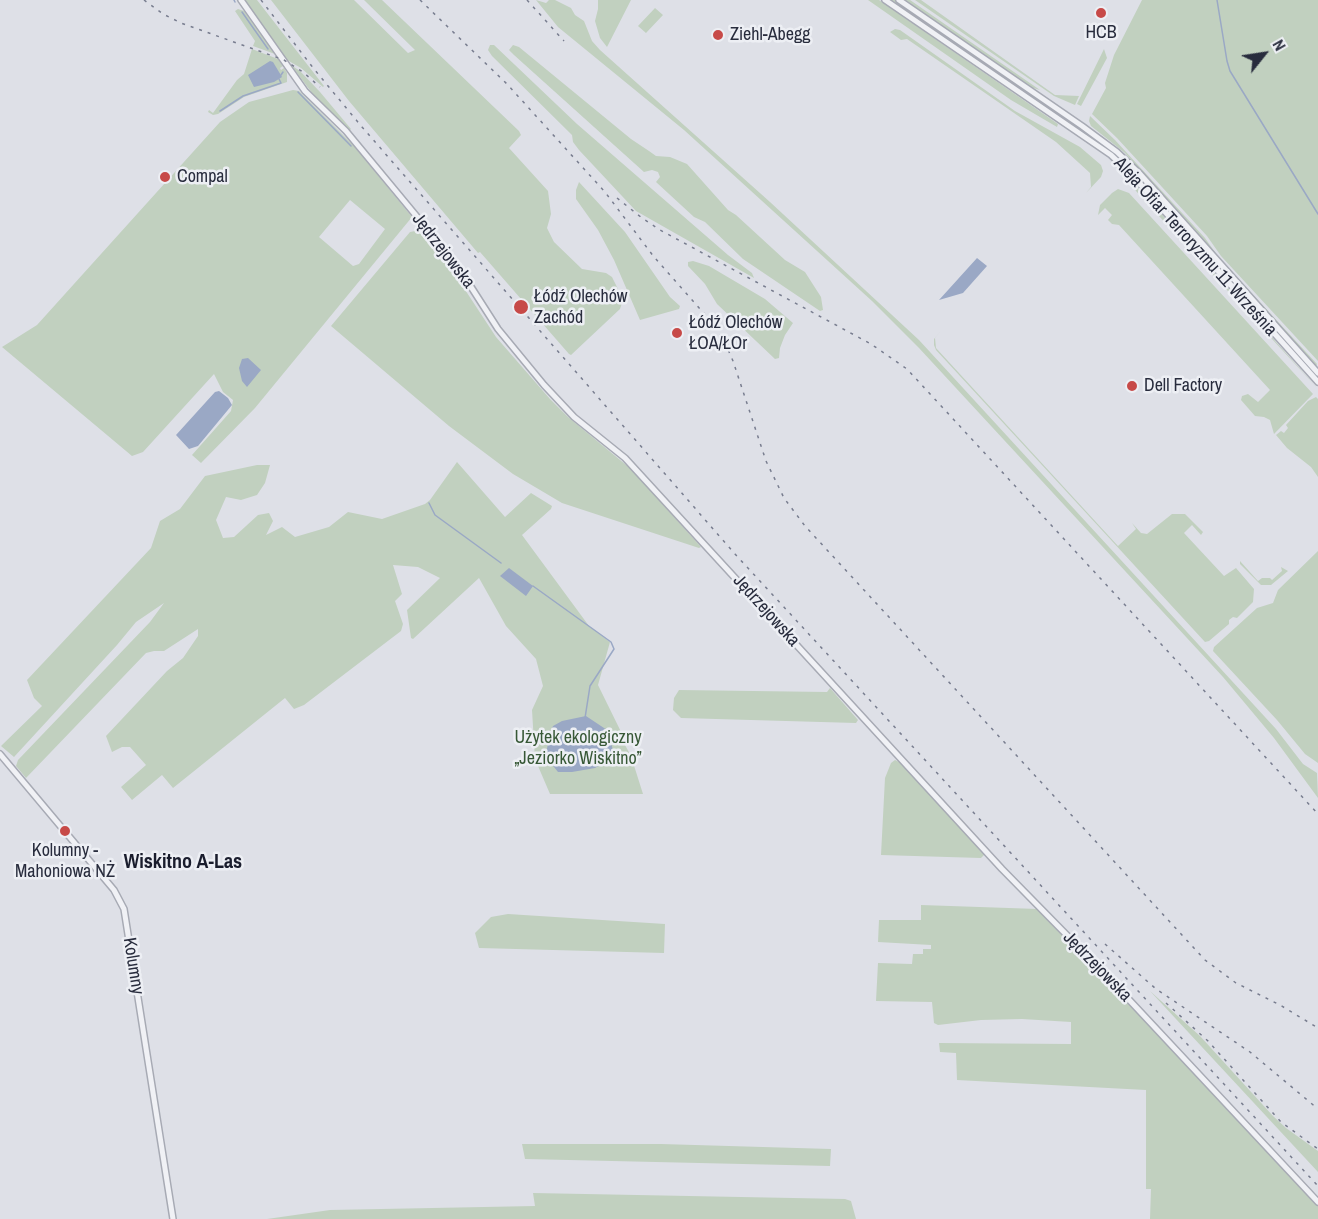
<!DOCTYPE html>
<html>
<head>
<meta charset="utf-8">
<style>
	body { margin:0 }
	#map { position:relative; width:1318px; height:1219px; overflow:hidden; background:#dee0e7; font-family:"Archivo Narrow",sans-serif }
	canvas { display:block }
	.north { position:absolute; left:1234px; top:24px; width:60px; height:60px; -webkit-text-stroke:4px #edeff4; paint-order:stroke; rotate:60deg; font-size:16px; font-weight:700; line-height:24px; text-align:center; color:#282c3d }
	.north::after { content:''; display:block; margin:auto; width:21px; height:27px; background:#282c3d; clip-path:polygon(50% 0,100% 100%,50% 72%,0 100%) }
</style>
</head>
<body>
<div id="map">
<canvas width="1318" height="1219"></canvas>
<div class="north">N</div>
</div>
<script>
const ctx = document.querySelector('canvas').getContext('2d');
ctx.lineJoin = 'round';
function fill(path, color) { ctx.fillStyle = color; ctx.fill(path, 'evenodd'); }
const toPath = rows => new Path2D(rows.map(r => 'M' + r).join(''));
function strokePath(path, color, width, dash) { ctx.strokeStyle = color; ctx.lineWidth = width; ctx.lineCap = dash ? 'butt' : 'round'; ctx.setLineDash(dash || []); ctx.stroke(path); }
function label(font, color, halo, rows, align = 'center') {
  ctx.font = font + ' "Archivo Narrow",sans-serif'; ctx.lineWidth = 5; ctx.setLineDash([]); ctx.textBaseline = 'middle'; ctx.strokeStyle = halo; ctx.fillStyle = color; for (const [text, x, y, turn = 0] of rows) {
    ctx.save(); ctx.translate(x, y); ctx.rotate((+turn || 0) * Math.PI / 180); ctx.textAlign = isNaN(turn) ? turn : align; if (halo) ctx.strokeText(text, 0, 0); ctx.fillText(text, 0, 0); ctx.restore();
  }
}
const green = toPath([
	[245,0,257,0,324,86,323,87,301,68,287,60],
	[271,0,354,0,408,53,415,50,364,0,382,0,519,131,521,135,509,148,548,191,551,214,547,228,554,242,582,269,606,273,612,277,619,291,622,303,620,309,571,355,569,354,480,252,478,253,349,101],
	[536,0,546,3,549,0,555,0,571,8,575,15,584,21,592,41,600,50,770,202,919,340,1276,729,1303,764,1317,773,1318,798,1274,738,1223,677,919,348,872,301,684,130,558,27],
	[598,0,631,0,607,47,600,38,595,21,598,9],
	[868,0,879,0,1058,124,1057,127,1011,100],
	[889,0,895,0,1063,116,1002,79],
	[905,0,910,0,1040,90,1030,87],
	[915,0,921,0,1055,95,1079,96,1075,105,1054,96],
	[1142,0,1318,0,1318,361,1221,256,1207,236,1117,138,1092,114,1106,88,1105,83,1114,55],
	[655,8,663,15,646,33,638,26],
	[238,9,244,11,275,54,253,46,255,41,235,11],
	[895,29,900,30,1015,111,1080,147,1101,165,1103,171,1101,177,1086,193,1091,187,1090,173,1056,142,907,39,901,40,890,32],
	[490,45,494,45,577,124,728,255,752,273,754,278,636,211,579,150,573,142,572,135,492,56,488,50],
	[513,45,519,47,631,139,649,151,656,156,670,157,687,164,728,210,736,215,785,260,805,272,821,297,823,310,820,311,743,259,705,222,694,217,656,182,660,177,658,172,652,170,644,172,514,55,509,50],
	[252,49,278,59,283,66,280,68,281,70,284,68,287,73,287,82,244,97,218,114,213,115,208,112,209,110,213,113,237,80,244,74],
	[1104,49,1107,58,1081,106,1077,104],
	[291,65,300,71,320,92,351,129,349,131,315,97],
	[293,90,299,91,354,146,412,217,255,408,201,463,192,455,231,411,233,400,223,392,214,374,143,452,132,456,2,347,37,325,220,122,249,102],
	[350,200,385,229,359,264,353,266,319,237],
	[1090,116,1115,140,1205,238,1219,258,1317,364,1316,366,1250,294,1125,153,1091,126,1089,121],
	[579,182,625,232,670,297,680,306,679,309,640,320,614,260,598,230,576,199,576,190],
	[1132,183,1142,192,1318,389,1136,191],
	[1118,189,1129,193,1313,394,1274,434,1270,420,1264,417,1255,416,1241,400,1242,396,1248,394,1258,402,1270,390,1119,225,1112,224,1108,220,1112,215,1105,208,1098,215,1100,205,1112,193],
	[415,231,421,234,456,276,496,337,550,399,568,417,631,469,701,547,699,548,562,503,513,474,449,426,331,326,410,232],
	[693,261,709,266,765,299,793,323,785,335,780,348,779,358,775,359,717,304,705,284,688,266,688,262],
	[941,331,935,338,936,348,1118,546,1136,529,1132,523,1141,533,1147,534,1172,514,1185,514,1203,532,1201,535,1192,525,1184,533,1224,576,1236,568,1254,589,1253,602,1237,618,1233,617,1229,620,1229,624,1209,641,1205,642,936,350,934,345,934,339],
	[1316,397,1318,399,1318,477,1311,467,1287,448,1276,435,1281,431,1284,433,1288,428,1286,425,1308,401],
	[457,462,505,517,531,493,552,506,551,509,522,535,589,626,610,642,598,685,626,742,625,745,631,756,643,794,550,794,535,759,532,710,543,686,536,659,506,626,479,578,413,639,411,638,407,610,440,578,418,567,393,565,402,594,395,601,403,624,401,631,304,705,294,709,285,698,173,788,162,775,132,800,121,787,146,765,130,747,122,747,112,752,106,736,167,671,183,658,198,636,198,629,164,651,154,651,146,653,26,778,16,766,18,760,150,622,164,603,136,622,117,645,14,757,1,746,42,706,34,698,27,680,151,548,160,521,180,509,205,476,257,465,270,465,265,483,257,495,241,500,226,497,216,520,223,538,234,537,258,515,269,513,273,521,266,535,282,527,295,537,329,527,348,512,382,519,425,504,430,500],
	[1318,551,1318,763,1305,754,1277,720,1213,651,1214,647,1257,608,1273,603,1278,590],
	[1240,561,1258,581,1262,578,1270,578,1272,580,1282,571,1281,567,1288,571,1271,585,1261,585,1240,564],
	[830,688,858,720,856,723,681,718,673,710,674,698,679,690,827,692],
	[895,760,901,763,985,854,981,858,881,855,885,778,891,763],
	[921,905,1038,909,1092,963,1318,1205,1318,1219,1150,1219,1151,1189,1146,1189,1146,1090,957,1080,956,1053,940,1052,939,1043,1071,1044,1071,1022,1022,1019,981,1020,938,1025,934,1023,932,1002,876,1001,878,963,912,964,913,954,923,954,923,949,931,949,931,945,878,942,879,920,921,920],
	[508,914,665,924,664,953,479,948,475,933,491,917],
	[1150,991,1200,1036,1273,1116,1286,1128,1318,1151,1318,1172],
	[522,1144,661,1144,831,1149,830,1166,525,1159],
	[533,1193,845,1199,851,1201,856,1219,267,1219,330,1210,535,1206]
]);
const water = toPath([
	[270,61,273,62,282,77,274,82,254,87,248,75],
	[977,258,987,266,963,293,939,300],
	[248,358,261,370,247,387,242,381,239,368,242,359],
	[215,392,219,391,228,398,232,405,198,446,189,449,176,435],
	[509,568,533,586,526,596,500,576],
	[586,716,607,730,614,753,607,761,595,768,572,772,558,772,550,762,546,754,550,733,553,726,562,721]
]);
const stream = toPath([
	[234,0,235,2],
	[1217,0,1227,61,1230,71,1318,214],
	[242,12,268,49],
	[281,75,283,72],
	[298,92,351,146],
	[220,111,243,96,281,83,279,79],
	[429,503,435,515,501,563],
	[533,586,611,642,614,649,590,686,585,718]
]);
const tertiary = toPath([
	[241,0,305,91,346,131,457,265,498,329,544,385,574,417,625,458,1002,869,1106,975,1318,1202],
	[885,0,1111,155,1132,175,1318,382],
	[899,0,1082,126,1117,152,1140,174,1318,373],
	[0,754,114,890,124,909,173,1219]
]);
const rail = toPath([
	[144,0,163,14,181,23,284,60,303,72,320,87],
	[261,0,314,69,362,127,735,554,1318,1186],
	[420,0,507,84,605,192,654,257,715,326,726,345,733,361,766,461,784,498,805,526,1205,960,1236,983,1280,1005,1318,1028],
	[527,0,564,41],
	[617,198,642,218,660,230,871,344,907,369,1318,814],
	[1105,944,1156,989,1250,1052,1318,1109],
	[1166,1003,1208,1041,1281,1122,1318,1149]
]);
const markers = [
	[1101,13,6,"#c74a48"],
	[718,35,6,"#c74a48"],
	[165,177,6,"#c74a48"],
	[521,307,8,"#c74a48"],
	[677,333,6,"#c74a48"],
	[1132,386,6,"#c74a48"],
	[65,831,6,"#c74a48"]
];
const poiNames = [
	["HCB",1101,33,"center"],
	["Ziehl-Abegg",730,35],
	["Compal",177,177],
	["Łódź Olechów",534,297],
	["Zachód",534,318],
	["Łódź Olechów",689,323],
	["ŁOA/ŁOr",689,344],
	["Dell Factory",1144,386],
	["Kolumny -",65,851,"center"],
	["Mahoniowa NŻ",65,872,"center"]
];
const streetNames = [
	["Aleja Ofiar Terroryzmu 11 Września",1195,247,48],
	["Jędrzejowska",443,251,52],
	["Jędrzejowska",766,611,48],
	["Kolumny",133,966,81],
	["Jędrzejowska",1097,967,46]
];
const parkNames = [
	["Użytek ekologiczny",578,738],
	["„Jeziorko Wiskitno”",578,759]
];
const neighbourhoodNames = [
	["Wiskitno A-Las",183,863]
];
fill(green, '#c1d0bf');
fill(water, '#9aa8c5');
strokePath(stream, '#9aa8c5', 1.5);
strokePath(tertiary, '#a7aab4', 8);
strokePath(tertiary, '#f0f1f5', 5);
strokePath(rail, '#787d8f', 1.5, [3, 6]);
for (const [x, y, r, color] of markers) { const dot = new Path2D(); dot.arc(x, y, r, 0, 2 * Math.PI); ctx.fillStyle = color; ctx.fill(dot); strokePath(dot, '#edeff4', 2); }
label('18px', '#282c3d', '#edeff4', poiNames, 'left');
label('18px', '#282c3d', '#edeff4', streetNames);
label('18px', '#375836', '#edeff4', parkNames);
label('bold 20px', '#1a1d2d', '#edeff4', neighbourhoodNames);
</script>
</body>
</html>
